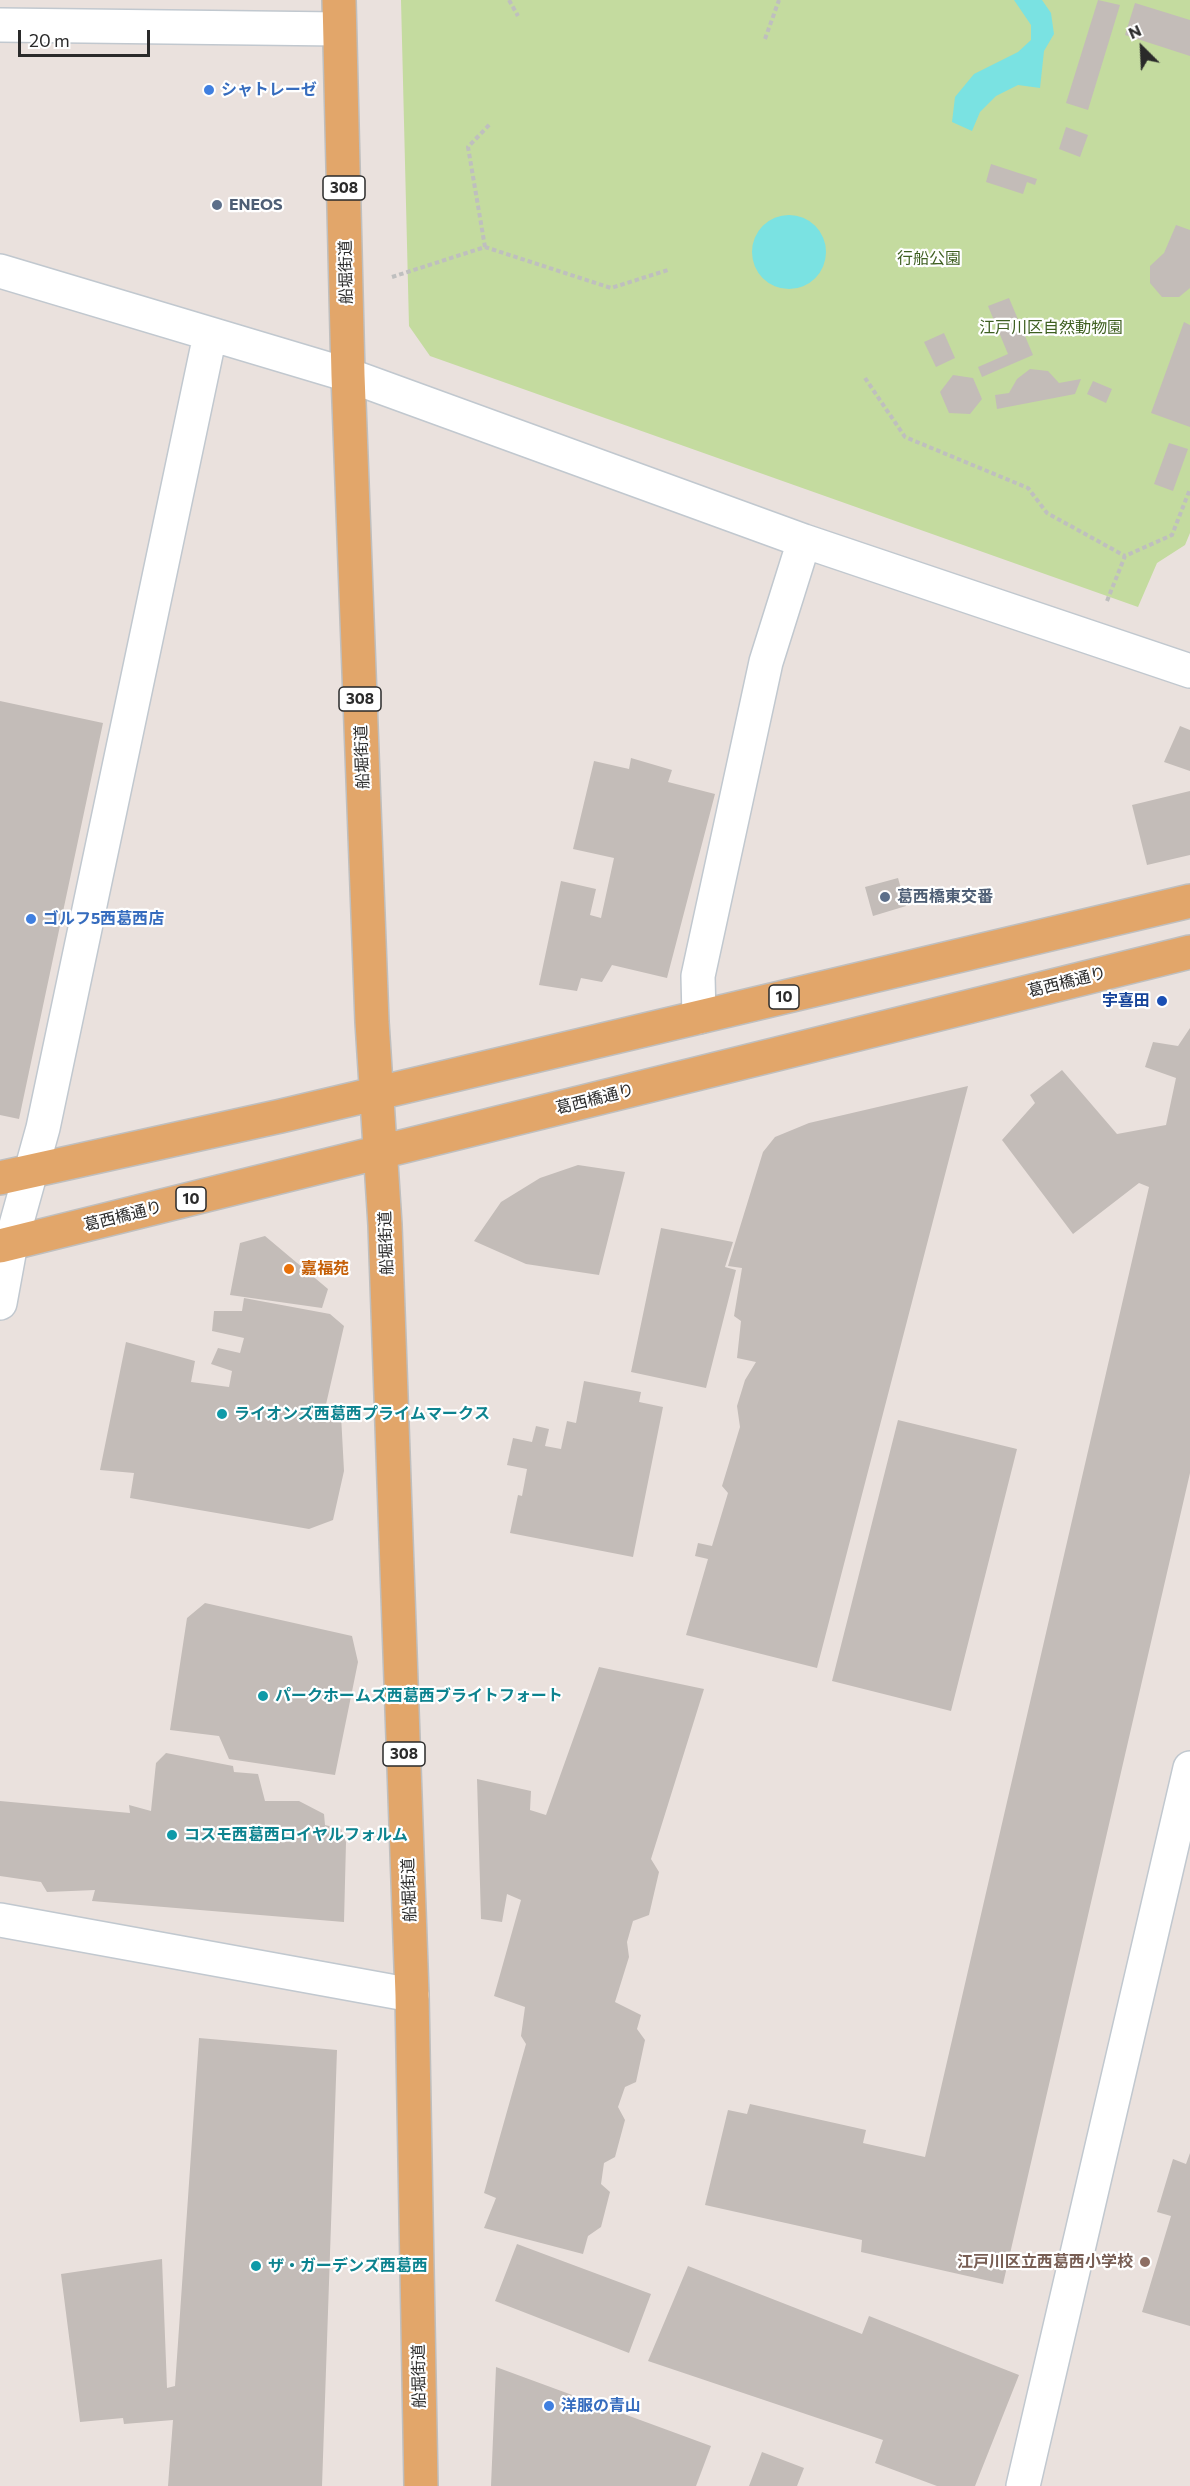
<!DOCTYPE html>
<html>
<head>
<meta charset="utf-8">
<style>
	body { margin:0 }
	#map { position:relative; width:1190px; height:2486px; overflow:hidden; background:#eae1dd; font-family:Commissioner,sans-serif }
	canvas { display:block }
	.north { position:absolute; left:1112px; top:18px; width:60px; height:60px; -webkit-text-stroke:4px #fff; paint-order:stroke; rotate:336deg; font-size:16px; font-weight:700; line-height:24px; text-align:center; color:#2a2a2a }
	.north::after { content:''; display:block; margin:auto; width:21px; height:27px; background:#2a2a2a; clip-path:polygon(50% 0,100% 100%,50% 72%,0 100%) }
	.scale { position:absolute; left:18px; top:30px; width:132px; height:27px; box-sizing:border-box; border:3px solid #2a2a2a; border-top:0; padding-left:8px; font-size:18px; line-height:21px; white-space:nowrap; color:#2a2a2a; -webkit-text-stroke:4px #fff; paint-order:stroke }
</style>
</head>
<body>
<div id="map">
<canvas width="1190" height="2486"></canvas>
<div class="north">N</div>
<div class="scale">20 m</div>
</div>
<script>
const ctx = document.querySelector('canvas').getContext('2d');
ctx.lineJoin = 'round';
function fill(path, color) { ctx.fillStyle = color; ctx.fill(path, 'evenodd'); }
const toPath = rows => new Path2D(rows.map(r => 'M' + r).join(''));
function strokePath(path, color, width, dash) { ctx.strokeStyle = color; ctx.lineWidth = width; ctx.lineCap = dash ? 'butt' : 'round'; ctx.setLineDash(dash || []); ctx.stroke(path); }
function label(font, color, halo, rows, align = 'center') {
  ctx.font = font + ' Commissioner,"Noto Sans JP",sans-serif'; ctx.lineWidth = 4.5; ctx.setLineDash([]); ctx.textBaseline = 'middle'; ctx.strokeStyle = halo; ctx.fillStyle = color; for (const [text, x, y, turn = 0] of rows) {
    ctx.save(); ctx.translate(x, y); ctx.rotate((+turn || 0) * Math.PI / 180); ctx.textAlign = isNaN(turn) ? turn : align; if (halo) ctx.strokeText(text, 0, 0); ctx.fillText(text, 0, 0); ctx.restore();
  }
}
const green = toPath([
	[401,0,1190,0,1190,533,1185,545,1157,563,1138,607,430,356,409,326]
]);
const water = toPath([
	[1014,0,1042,0,1051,13,1054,34,1044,51,1040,88,1018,85,996,96,980,112,972,131,952,122,955,97,974,74,1018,52,1031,40,1031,25],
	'752 252a37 37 0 1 1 74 0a37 37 0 1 1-74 0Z'
]);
const building = toPath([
	[1098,0,1120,5,1088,110,1066,103],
	[1135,3,1190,20,1190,56,1125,35],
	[1066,127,1088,135,1080,157,1059,149],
	[991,164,1037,179,1035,185,1027,182,1023,194,986,182],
	[1176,225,1190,230,1190,288,1179,297,1162,297,1150,283,1150,266,1164,253],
	[1009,298,1033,355,982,377,978,367,1008,354,988,306],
	[1184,322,1190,325,1190,427,1151,413],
	[944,333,955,358,936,367,924,342],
	[1030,369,1048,371,1059,383,1081,379,1075,394,997,409,995,395,1009,393,1017,379],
	[953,375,973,378,982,399,970,414,949,413,940,392],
	[1093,381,1112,389,1106,403,1087,394],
	[1169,443,1188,449,1173,491,1154,484],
	[0,701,103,723,19,1119,0,1115],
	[1180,726,1190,730,1190,771,1164,762],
	[631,758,672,770,668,782,715,794,667,978,612,965,602,982,581,978,577,991,539,985,561,881,596,889,590,915,601,918,614,858,573,849,594,761,629,769],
	[1190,791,1190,855,1147,865,1132,805],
	[898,878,906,906,873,916,865,887],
	[1190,1028,1190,1473,1003,2284,861,2252,862,2240,705,2205,728,2110,747,2114,750,2104,866,2130,863,2143,925,2157,1149,1187,1139,1183,1073,1234,1002,1140,1035,1103,1030,1095,1062,1070,1117,1134,1166,1125,1176,1078,1145,1067,1153,1042,1178,1046],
	[968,1086,817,1668,686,1635,708,1559,695,1556,698,1543,712,1546,728,1493,722,1486,740,1427,737,1406,745,1380,756,1362,737,1358,741,1321,734,1316,742,1268,728,1266,763,1152,775,1137,809,1123],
	[578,1165,625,1172,599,1275,526,1264,474,1241,501,1202,540,1178],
	[661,1228,733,1242,725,1267,736,1270,706,1388,631,1372],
	[265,1236,328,1289,322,1308,230,1295,240,1243],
	[244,1298,330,1314,344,1326,324,1413,341,1415,344,1471,333,1520,309,1529,130,1498,134,1473,100,1470,126,1342,195,1361,191,1382,229,1387,232,1371,211,1364,218,1348,240,1353,244,1338,212,1331,214,1311,242,1311],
	[584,1381,641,1392,639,1402,663,1407,633,1557,510,1533,518,1495,522,1496,527,1469,507,1465,513,1438,532,1442,536,1426,549,1429,545,1446,561,1449,567,1421,576,1423],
	[898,1420,1017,1449,951,1711,832,1681],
	[205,1603,352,1636,358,1662,335,1775,229,1759,219,1736,170,1730,187,1618],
	[599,1667,704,1689,651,1859,659,1872,649,1915,633,1921,627,1942,629,1957,615,2002,641,2015,637,2029,645,2040,636,2082,625,2087,618,2107,625,2120,615,2157,604,2163,601,2184,610,2192,601,2227,588,2236,583,2254,484,2228,496,2198,484,2193,526,2044,521,2036,525,2007,494,1996,521,1900,507,1894,502,1922,481,1919,477,1779,531,1791,530,1810,546,1815],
	[166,1753,233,1766,234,1772,258,1774,265,1801,299,1801,324,1814,325,1825,341,1829,346,1842,344,1922,92,1901,95,1890,47,1892,41,1882,0,1876,0,1801,130,1813,129,1805,151,1811,156,1763],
	[199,2038,337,2050,322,2486,168,2486,173,2420,124,2424,123,2418,80,2422,61,2274,162,2259,167,2388,175,2386],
	[1190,2153,1190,2326,1142,2312,1171,2216,1157,2212,1173,2159,1186,2164],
	[517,2244,651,2294,629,2353,495,2301],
	[688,2266,862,2334,869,2316,1019,2375,975,2486,937,2486,875,2463,883,2440,648,2361],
	[496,2367,711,2446,696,2486,491,2486],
	[762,2452,804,2468,797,2486,749,2486]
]);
const path = toPath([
	[509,0,518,16],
	[765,39,779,0],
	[485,247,468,147,490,124],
	[392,277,485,247,611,288,668,270],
	[865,378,905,437,1028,488,1047,513,1125,556],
	[1107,601,1125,556,1172,535,1190,489]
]);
const minor = toPath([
	[0,25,339,29],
	[0,271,348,375,804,541,1190,671],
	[699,1017,698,976,766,662,804,541],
	[0,1303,11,1243,43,1128,210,335],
	[0,1920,412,1995],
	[1023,2486,1190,1768]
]);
const major = toPath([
	[339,0,348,375,372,1022,385,1225,412,1995,421,2486],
	[0,1178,281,1116,1190,901],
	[0,1246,1190,952]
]);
const markers = [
	[209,90,6,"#3f7fe0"],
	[217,205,6,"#5c6f8a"],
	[885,897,6,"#5c6f8a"],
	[31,919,6,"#3f7fe0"],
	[1162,1001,6,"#1a4fb4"],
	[289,1269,6,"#e8710a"],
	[222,1414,6,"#0f9aa8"],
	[263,1696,6,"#0f9aa8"],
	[172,1835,6,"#0f9aa8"],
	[1145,2262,6,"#8d6e63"],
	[256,2266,6,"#0f9aa8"],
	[549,2406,6,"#3f7fe0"]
];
const shields = [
	[344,188,42],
	[360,699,42],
	[784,997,30],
	[191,1199,30],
	[404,1754,42]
];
const shieldNames = [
	["308",344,188],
	["308",360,699],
	["10",784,997],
	["10",191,1199],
	["308",404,1754]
];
const shopNames = [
	["シャトレーゼ",221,90],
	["ゴルフ5西葛西店",43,919],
	["洋服の青山",561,2406]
];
const serviceNames = [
	["ENEOS",229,205],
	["葛西橋東交番",897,897]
];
const parkNames = [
	["行船公園",929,259],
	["江戸川区自然動物園",1051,328]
];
const streetNames = [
	["船堀街道",346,272,-91],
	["船堀街道",362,757,-92],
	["葛西橋通り",1067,982,-14],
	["葛西橋通り",595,1099,-14],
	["葛西橋通り",123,1216,-14],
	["船堀街道",386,1243,-92],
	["船堀街道",409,1890,-92],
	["船堀街道",419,2376,-91]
];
const transitNames = [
	["宇喜田",1150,1001]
];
const foodNames = [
	["嘉福苑",301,1269]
];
const cultureNames = [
	["ライオンズ西葛西プライムマークス",234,1414],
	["パークホームズ西葛西ブライトフォート",275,1696],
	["コスモ西葛西ロイヤルフォルム",184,1835],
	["ザ・ガーデンズ西葛西",268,2266]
];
const educationNames = [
	["江戸川区立西葛西小学校",1133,2262]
];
fill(green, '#c4db9f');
fill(water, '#7ae2e2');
fill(building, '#c3bcb8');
strokePath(minor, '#c1c8cf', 36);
strokePath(major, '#bfbfbf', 36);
strokePath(path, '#bfbfbf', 4, [4.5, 3]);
strokePath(minor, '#fff', 33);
strokePath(major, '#e2a66a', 33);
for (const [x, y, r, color] of markers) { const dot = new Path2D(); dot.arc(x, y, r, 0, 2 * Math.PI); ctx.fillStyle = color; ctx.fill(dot); strokePath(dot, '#fff', 2); }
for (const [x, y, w] of shields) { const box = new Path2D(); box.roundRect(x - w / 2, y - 12, w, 24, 4.5); ctx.fillStyle = '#fff'; ctx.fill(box); strokePath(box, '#2a2a2a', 1.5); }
label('bold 15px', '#2a2a2a', null, shieldNames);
label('bold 16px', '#366cbe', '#fff', shopNames, 'left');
label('bold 16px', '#4e5e75', '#fff', serviceNames, 'left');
label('16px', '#3e5f21', '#fff', parkNames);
label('16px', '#2a2a2a', '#fff', streetNames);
label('bold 16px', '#164399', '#fff', transitNames, 'right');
label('bold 16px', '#c56008', '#fff', foodNames, 'left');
label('bold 16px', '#0d838f', '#fff', cultureNames, 'left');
label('bold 16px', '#785e54', '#fff', educationNames, 'right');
</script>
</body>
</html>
